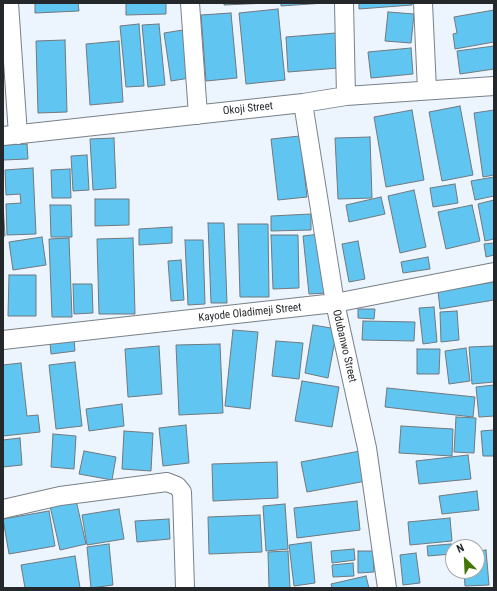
<!DOCTYPE html>
<html>
<head>
<meta charset="utf-8">
<style>
	body { margin:0 }
	#map { position:relative; width:497px; height:591px; overflow:hidden; background:#ecf4fd; font-family:"Roboto Condensed",sans-serif }
	canvas { display:block }
	.frame { position:absolute; inset:0; border:4px solid #25282b; pointer-events:none }
	.north { position:absolute; left:445px; top:539px; width:40px; height:40px; box-sizing:border-box; background:#fff; border:1px solid #a8a9aa; border-radius:50%; rotate:336deg; font-size:11px; font-weight:700; line-height:16px; text-align:center; color:#25282b }
	.north::after { content:''; display:block; margin:auto; width:14px; height:18px; background:#437703; clip-path:polygon(50% 0,100% 100%,50% 72%,0 100%) }
</style>
</head>
<body>
<div id="map">
<canvas width="497" height="591"></canvas>
<div class="frame"></div>
<div class="north">N</div>
</div>
<script>
const ctx = document.querySelector('canvas').getContext('2d');
ctx.lineJoin = 'round';
function fill(path, color) { ctx.fillStyle = color; ctx.fill(path, 'evenodd'); }
const toPath = rows => new Path2D(rows.map(r => 'M' + r).join(''));
function strokePath(path, color, width, dash) { ctx.strokeStyle = color; ctx.lineWidth = width; ctx.lineCap = dash ? 'butt' : 'round'; ctx.setLineDash(dash || []); ctx.stroke(path); }
function label(font, color, halo, rows, align = 'center') {
  ctx.font = font + ' "Roboto Condensed",sans-serif'; ctx.lineWidth = 3; ctx.setLineDash([]); ctx.textBaseline = 'middle'; ctx.strokeStyle = halo; ctx.fillStyle = color; for (const [text, x, y, turn = 0] of rows) {
    ctx.save(); ctx.translate(x, y); ctx.rotate((+turn || 0) * Math.PI / 180); ctx.textAlign = isNaN(turn) ? turn : align; if (halo) ctx.strokeText(text, 0, 0); ctx.fillText(text, 0, 0); ctx.restore();
  }
}
const building = toPath([
	[35,3,78,3,79,11,35,13,35,3],
	[126,3,166,3,166,14,126,15,126,3],
	[224,3,268,3,224,5,224,3],
	[281,3,325,3,281,6,281,3],
	[359,3,412,3,412,5,359,9,359,3],
	[278,9,285,80,246,84,239,13,278,9],
	[494,10,494,42,455,49,453,34,457,33,454,17,494,10],
	[388,12,414,14,411,43,385,41,388,12],
	[231,13,237,78,206,81,201,15,231,13],
	[139,24,144,86,126,87,120,26,139,24],
	[159,24,165,85,148,87,142,25,159,24],
	[183,30,190,78,171,81,164,33,183,30],
	[336,33,339,68,288,72,286,37,336,33],
	[65,40,67,112,38,113,36,41,65,40],
	[119,41,123,102,90,105,86,44,119,41],
	[494,46,494,69,460,74,457,51,494,46],
	[411,48,413,74,371,78,368,52,411,48],
	[460,106,473,175,442,181,429,112,460,106],
	[412,110,424,180,386,187,374,117,412,110],
	[494,110,494,175,483,177,474,113,494,110],
	[300,136,307,197,278,200,271,139,300,136],
	[370,137,372,198,338,199,335,138,370,137],
	[114,138,116,188,93,190,90,139,114,138],
	[27,144,28,159,3,160,3,145,27,144],
	[87,155,89,190,73,191,71,156,87,155],
	[33,168,36,234,7,235,6,204,21,203,20,194,6,195,5,170,33,168],
	[70,169,71,198,52,198,51,170,70,169],
	[494,177,494,196,475,200,471,181,494,177],
	[455,184,458,203,433,207,430,188,455,184],
	[414,190,426,247,400,253,388,196,414,190],
	[381,197,385,214,349,222,346,205,381,197],
	[95,199,129,199,129,225,95,226,95,199],
	[494,200,494,239,485,241,478,204,494,200],
	[3,204,5,236,3,236,3,204],
	[50,205,71,205,72,237,51,237,50,205],
	[472,205,480,241,446,249,438,212,472,205],
	[311,214,311,230,271,231,271,216,311,214],
	[208,223,224,223,227,303,211,303,208,223],
	[238,224,268,224,269,297,240,297,238,224],
	[172,227,172,243,139,245,139,229,172,227],
	[320,234,326,293,309,294,303,236,320,234],
	[271,235,298,235,299,288,273,289,271,235],
	[42,237,46,265,13,270,9,242,42,237],
	[69,238,72,317,52,317,49,239,69,238],
	[133,238,135,314,99,314,97,239,133,238],
	[185,240,203,240,205,304,188,305,185,240],
	[358,241,365,279,349,282,342,244,358,241],
	[494,243,494,255,486,257,484,244,494,243],
	[428,257,430,269,403,273,401,262,428,257],
	[181,260,184,300,171,301,168,261,181,260],
	[9,275,36,275,36,316,8,316,9,275],
	[494,282,494,300,440,309,438,291,494,282],
	[73,284,92,284,93,313,74,314,73,284],
	[434,307,437,342,423,344,419,308,434,307],
	[358,309,375,309,374,319,358,318,358,309],
	[457,311,459,340,441,342,440,312,457,311],
	[363,321,415,322,414,341,362,340,363,321],
	[313,325,337,329,328,378,305,373,313,325],
	[233,330,258,332,250,409,225,406,233,330],
	[74,339,75,351,51,354,50,342,74,339],
	[276,341,303,343,299,379,272,376,276,341],
	[220,344,223,413,179,415,176,345,220,344],
	[159,346,162,394,128,397,125,349,159,346],
	[494,346,494,382,472,384,469,347,494,346],
	[466,348,470,381,449,384,445,351,466,348],
	[417,349,440,349,439,374,417,374,417,349],
	[75,362,82,426,56,429,49,365,75,362],
	[21,363,27,416,38,415,40,432,3,436,3,365,21,363],
	[302,381,339,387,332,427,295,421,302,381],
	[494,385,494,416,479,417,476,387,494,385],
	[387,388,475,397,473,417,385,407,387,388],
	[122,404,124,426,89,431,86,409,122,404],
	[456,417,476,418,474,453,454,452,456,417],
	[186,425,189,463,163,466,159,428,186,425],
	[401,426,453,429,452,456,399,453,401,426],
	[494,430,494,456,483,456,481,431,494,430],
	[124,431,153,433,151,471,122,469,124,431],
	[53,434,76,436,74,469,51,467,53,434],
	[20,438,22,465,3,467,3,440,20,438],
	[84,451,116,457,112,480,79,474,84,451],
	[360,451,366,481,307,492,301,462,360,451],
	[468,455,471,479,419,484,416,461,468,455],
	[277,462,278,498,213,501,212,464,277,462],
	[477,491,479,510,442,514,439,496,477,491],
	[76,500,86,544,60,550,50,506,76,500],
	[357,501,360,530,297,538,294,508,357,501],
	[285,504,288,549,266,551,263,506,285,504],
	[119,509,124,539,87,545,82,515,119,509],
	[49,511,55,546,9,554,3,519,49,511],
	[260,515,262,552,209,554,208,517,260,515],
	[450,518,452,541,410,545,408,522,450,518],
	[169,519,170,539,137,542,135,521,169,519],
	[311,542,315,583,294,586,289,545,311,542],
	[109,544,113,585,91,588,87,547,109,544],
	[451,544,452,554,428,556,427,546,451,544],
	[354,549,355,560,332,563,331,551,354,549],
	[486,550,489,585,465,586,464,571,477,571,477,551,486,550],
	[288,551,290,588,269,588,268,552,288,551],
	[358,551,373,551,374,572,358,573,358,551],
	[416,553,420,583,403,585,400,555,416,553],
	[75,556,80,588,25,588,21,565,75,556],
	[353,563,354,576,333,577,332,565,353,563],
	[366,576,369,588,332,588,331,584,366,576]
]);
const minor = toPath([
	[9,3,18,135],
	[190,3,198,115],
	[344,3,346,96],
	[423,3,427,90],
	[303,103,335,303,367,448,387,588],
	[3,136,303,103,346,96,494,86],
	[3,340,335,303,494,272],
	[3,509,60,496,167,482,177,486,182,492,185,588]
]);
const streetNames = [
	["Okoji Street",248,109,-6],
	["Kayode Oladimeji Street",250,313,-6],
	["Odubanwo Street",344,346,77]
];
fill(building, '#61c5f1');
strokePath(building, '#6f797e', 1);
strokePath(minor, '#798088', 20);
strokePath(minor, '#fff', 18);
label('11px', '#25282b', '#fff', streetNames);
</script>
</body>
</html>
